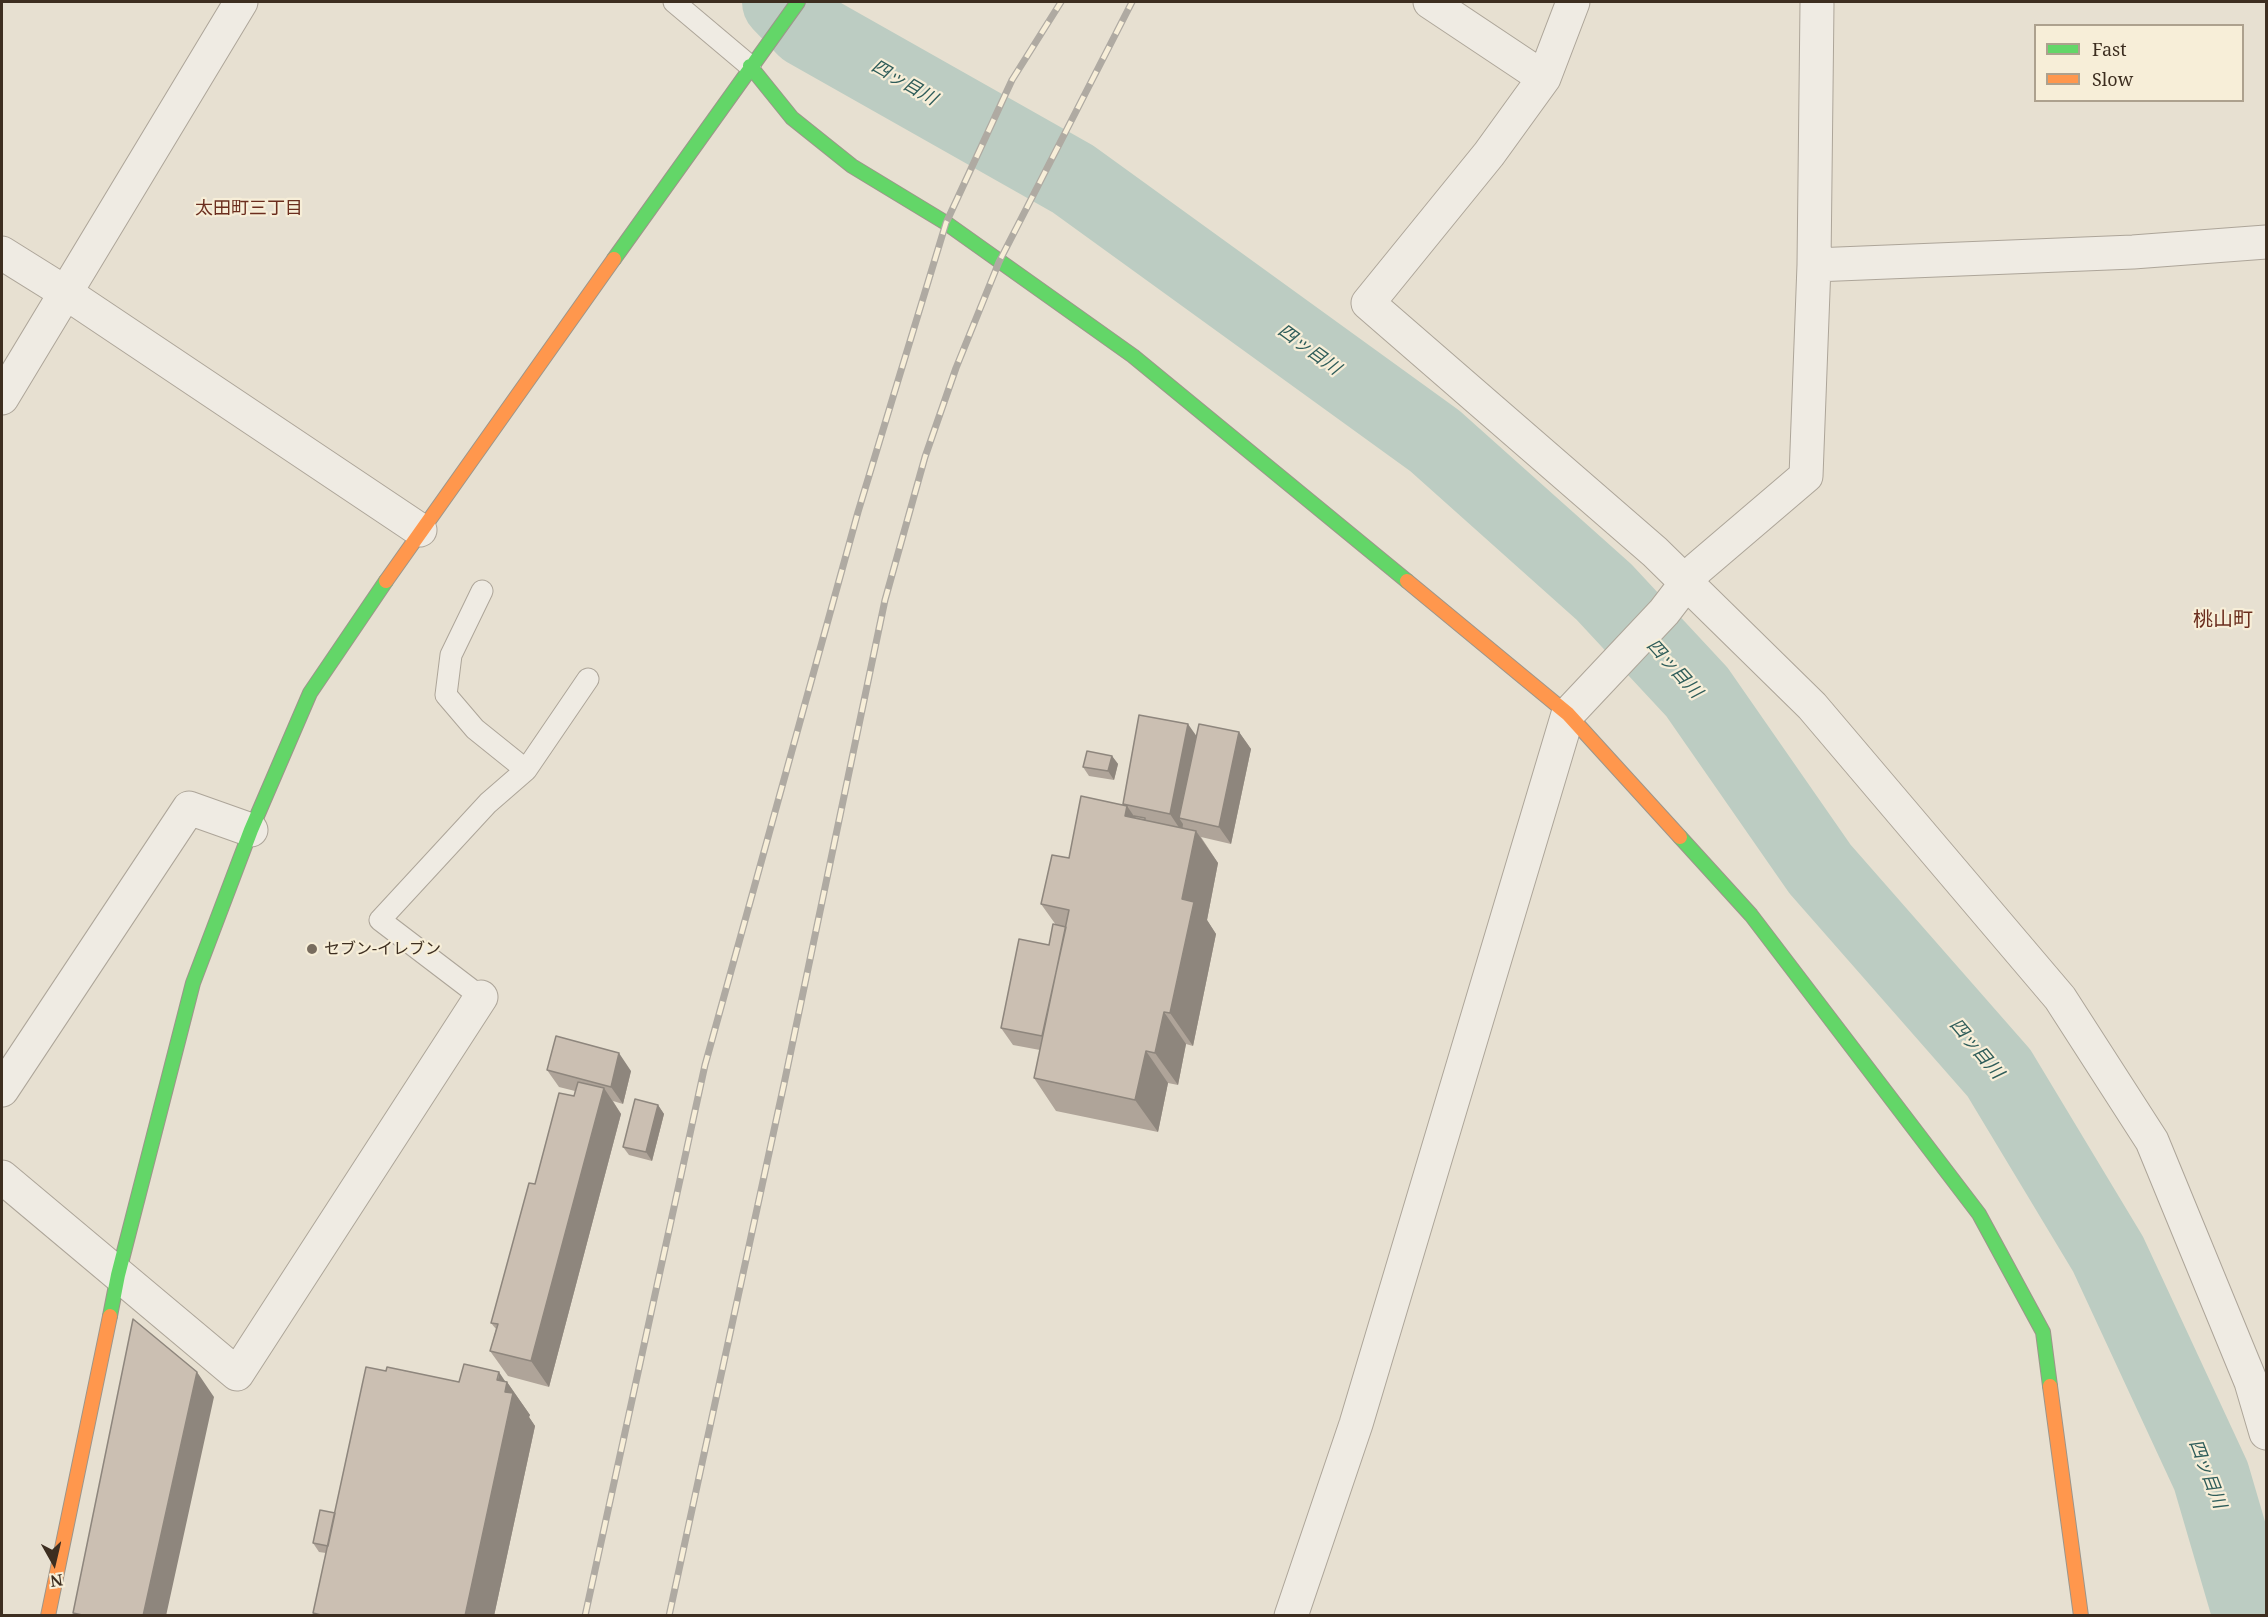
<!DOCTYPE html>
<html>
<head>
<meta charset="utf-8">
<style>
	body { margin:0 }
	#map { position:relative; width:2268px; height:1617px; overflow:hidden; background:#e7e0d1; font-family:"Noto Serif",serif }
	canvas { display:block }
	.frame { position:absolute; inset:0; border:3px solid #3d2e20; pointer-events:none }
	.legend { position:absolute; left:2034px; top:24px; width:210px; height:78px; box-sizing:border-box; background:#f7eed8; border:2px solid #ada18e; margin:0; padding:8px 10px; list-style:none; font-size:18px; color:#3d2e20 }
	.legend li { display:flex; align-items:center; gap:12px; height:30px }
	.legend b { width:30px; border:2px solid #ada18e }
	.north { position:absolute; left:24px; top:1533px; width:60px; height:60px; -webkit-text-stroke:4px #f7eed8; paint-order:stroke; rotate:172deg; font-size:16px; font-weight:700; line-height:24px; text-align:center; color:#3d2e20 }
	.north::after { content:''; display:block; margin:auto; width:21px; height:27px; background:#3d2e20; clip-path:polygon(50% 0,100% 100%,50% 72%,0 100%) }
</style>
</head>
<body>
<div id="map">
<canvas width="2268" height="1617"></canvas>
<div class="frame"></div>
<ul class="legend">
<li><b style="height:8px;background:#63d668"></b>Fast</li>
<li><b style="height:8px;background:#ff974d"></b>Slow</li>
</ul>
<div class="north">N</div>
</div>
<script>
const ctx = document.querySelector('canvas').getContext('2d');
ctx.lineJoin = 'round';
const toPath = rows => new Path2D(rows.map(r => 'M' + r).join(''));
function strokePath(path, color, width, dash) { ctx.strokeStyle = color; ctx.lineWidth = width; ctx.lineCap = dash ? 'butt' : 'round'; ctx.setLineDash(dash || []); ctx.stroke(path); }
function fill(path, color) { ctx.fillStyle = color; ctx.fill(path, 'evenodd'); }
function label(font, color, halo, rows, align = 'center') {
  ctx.font = font + ' "Noto Serif","Noto Sans JP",serif'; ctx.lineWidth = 4.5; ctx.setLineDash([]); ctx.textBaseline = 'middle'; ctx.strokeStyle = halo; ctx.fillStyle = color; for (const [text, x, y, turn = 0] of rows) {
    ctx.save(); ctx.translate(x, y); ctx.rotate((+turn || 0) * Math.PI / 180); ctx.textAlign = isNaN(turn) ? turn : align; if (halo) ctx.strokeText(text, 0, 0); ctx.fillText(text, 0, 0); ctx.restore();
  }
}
const river = toPath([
	[781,2,806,28,1073,179,1435,441,1604,592,1697,692,1820,869,1999,1073,2108,1254,2211,1476,2252,1616]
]);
const lane = toPath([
	[674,2,750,66],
	[526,770,588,679],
	[481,997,380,920,488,803,526,770,475,729,446,695,451,655,482,591]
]);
const street = toPath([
	[1430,2,1544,78],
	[1573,2,1544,78,1489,154,1368,303,1655,552,1812,706,2060,998,2152,1141,2251,1382,2266,1433],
	[2,253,66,293,420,530],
	[1814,265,1817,4],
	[2,398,241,2],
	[2,1090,189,808,251,830],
	[2,1177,237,1374,481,997],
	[1291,1616,1356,1424,1568,714,1664,612,1697,569,1806,476,1814,265,2133,252,2266,242]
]);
const fast = toPath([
	[750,66,792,118,852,166,946,223,1133,356,1407,581],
	[614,259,798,2],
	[1680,837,1751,915,1979,1214,2043,1332,2050,1386],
	[110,1316,118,1275,193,983,251,830,310,693,386,581]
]);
const slow = toPath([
	[386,581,614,259],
	[1407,581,1568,714,1680,837],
	[2050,1386,2081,1616],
	[48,1616,110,1316]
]);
const rail = toPath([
	[585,1616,705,1065,858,512,946,223,1012,80,1061,2],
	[669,1616,784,1084,885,600,925,457,956,368,999,262,1132,2]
]);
const wall = toPath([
	[1239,732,1251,749,1231,844,1201,837,1218,863,1207,920,1216,934,1193,1046,1186,1044,1178,1085,1168,1083,1158,1132,1056,1111,1034,1078,1040,1050,1013,1045,1001,1028,1049,945,1056,925,1041,904,1069,858,1124,806,1123,804,1196,736],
	[1112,756,1118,764,1114,780,1089,776,1083,767],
	[547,1070,631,1071,623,1104,613,1101,621,1114,549,1387,508,1376,490,1351,496,1329,491,1323,535,1184,574,1096,575,1091,559,1087],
	[658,1105,664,1114,652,1161,629,1155,623,1147],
	[386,1371,459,1382,507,1382,530,1415,529,1417,535,1426,494,1616,315,1616,313,1613,326,1553,319,1552,313,1543,335,1513]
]);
const shadedWall = toPath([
	[1188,724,1200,741,1179,818,1183,824,1182,832,1170,814],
	[1239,732,1251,749,1231,844,1219,827],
	[1112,756,1118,764,1114,780,1108,771],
	[1127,806,1149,838,1125,816],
	[1196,831,1218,863,1207,920,1216,934,1193,1046,1170,1013,1182,899],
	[1164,1012,1186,1044,1178,1085,1155,1053],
	[1146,1051,1168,1083,1158,1132,1135,1100],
	[619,1053,631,1071,623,1104,611,1087],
	[604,1088,621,1114,549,1387,531,1361],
	[658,1105,664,1114,652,1161,646,1152],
	[197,1372,214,1397,166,1616,143,1616],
	[499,1372,507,1384,507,1382,530,1415,529,1417,535,1426,494,1616,465,1616]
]);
const building = toPath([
	[1139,715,1188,724,1170,814,1123,804,1139,715],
	[1199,724,1239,732,1219,827,1179,818,1199,724],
	[1087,751,1112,756,1108,771,1083,767,1087,751],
	[1081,796,1127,806,1125,816,1196,831,1182,899,1194,902,1170,1013,1164,1012,1155,1053,1146,1051,1135,1100,1034,1078,1069,910,1041,904,1052,855,1069,858,1081,796],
	[1134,816,1145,818,1145,820,1135,818,1134,816],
	[1053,924,1066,927,1042,1036,1001,1028,1019,939,1049,945,1053,924],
	[556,1036,619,1053,611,1087,547,1070,556,1036],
	[578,1082,604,1088,531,1361,490,1351,498,1324,491,1323,529,1183,535,1184,559,1093,574,1096,578,1082],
	[635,1099,658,1105,646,1152,623,1147,635,1099],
	[133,1319,197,1372,143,1616,87,1616,73,1613,133,1319],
	[464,1364,499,1372,497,1380,507,1382,505,1392,513,1393,465,1616,325,1616,313,1613,366,1367,386,1371,387,1367,459,1382,464,1364],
	[320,1510,335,1513,328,1546,313,1543,320,1510]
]);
const markers = [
	[312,949,6,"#786c5e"]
];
const poiNames = [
	["セブン-イレブン",324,949]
];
const waterNames = [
	["四ッ目川",904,83,30],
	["四ッ目川",1309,350,36],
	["四ッ目川",1674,669,48],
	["四ッ目川",1976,1049,50],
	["四ッ目川",2207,1474,69]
];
const neighbourhoodNames = [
	["太田町三丁目",249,209]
];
const quarterNames = [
	["桃山町",2223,620]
];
strokePath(river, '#bcccc2', 78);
strokePath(lane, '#ada599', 23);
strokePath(street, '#ada599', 35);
strokePath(fast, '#9c958a', 16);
strokePath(slow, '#9c958a', 16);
strokePath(lane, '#efebe3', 21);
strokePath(street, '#efebe3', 33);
strokePath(fast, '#63d668', 14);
strokePath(slow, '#ff974d', 14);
strokePath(rail, '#afaaa2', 7);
strokePath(rail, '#f7eed8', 4.5, [14]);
fill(wall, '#afa499');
fill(shadedWall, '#8e867d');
fill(building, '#cbbfb2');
strokePath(building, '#8e867d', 1.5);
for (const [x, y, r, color] of markers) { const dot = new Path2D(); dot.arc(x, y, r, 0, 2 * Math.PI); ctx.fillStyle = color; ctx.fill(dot); strokePath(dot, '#f7eed8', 2); }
label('16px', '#3d2e20', '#f7eed8', poiNames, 'left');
label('italic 18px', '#2f5d5a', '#f7eed8', waterNames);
label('18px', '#6b2e1e', '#f7eed8', neighbourhoodNames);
label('20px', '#6b2e1e', '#f7eed8', quarterNames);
</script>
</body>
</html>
